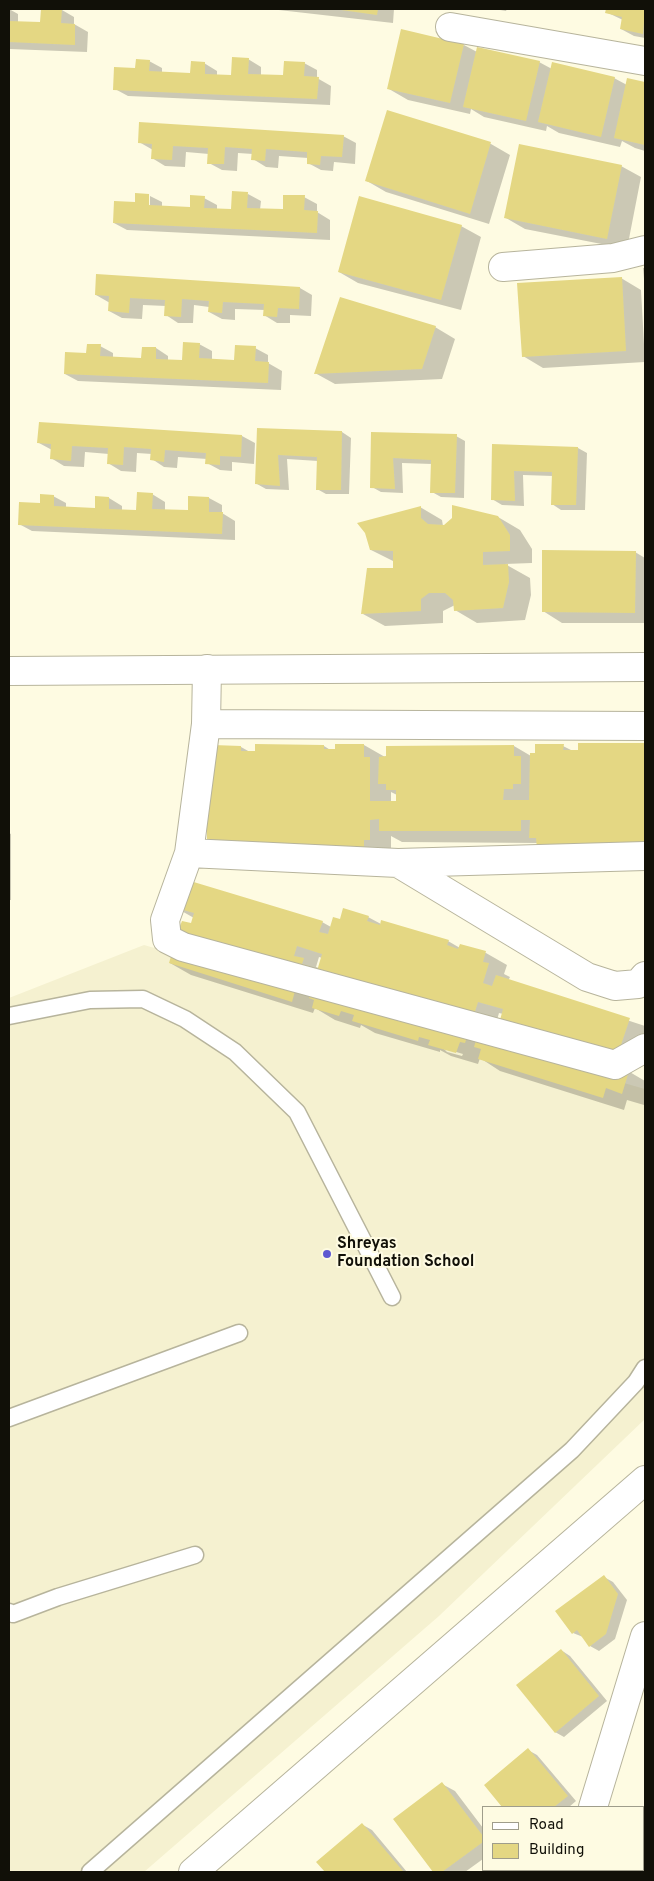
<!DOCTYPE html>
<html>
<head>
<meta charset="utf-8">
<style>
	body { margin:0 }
	#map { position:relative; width:654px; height:1881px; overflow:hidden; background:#fefbe2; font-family:Overpass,sans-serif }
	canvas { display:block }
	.frame { position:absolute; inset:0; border:10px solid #111008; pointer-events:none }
	.legend { position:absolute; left:482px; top:1806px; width:162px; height:65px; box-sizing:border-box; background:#fefbe2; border:1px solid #9f9d8b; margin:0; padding:6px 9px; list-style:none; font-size:15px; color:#111008 }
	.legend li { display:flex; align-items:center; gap:10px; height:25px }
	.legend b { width:25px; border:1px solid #9f9d8b }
</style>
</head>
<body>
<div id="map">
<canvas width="654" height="1881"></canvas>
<div class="frame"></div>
<ul class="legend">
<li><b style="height:6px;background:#fff"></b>Road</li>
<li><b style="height:14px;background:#e4d783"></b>Building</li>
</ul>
</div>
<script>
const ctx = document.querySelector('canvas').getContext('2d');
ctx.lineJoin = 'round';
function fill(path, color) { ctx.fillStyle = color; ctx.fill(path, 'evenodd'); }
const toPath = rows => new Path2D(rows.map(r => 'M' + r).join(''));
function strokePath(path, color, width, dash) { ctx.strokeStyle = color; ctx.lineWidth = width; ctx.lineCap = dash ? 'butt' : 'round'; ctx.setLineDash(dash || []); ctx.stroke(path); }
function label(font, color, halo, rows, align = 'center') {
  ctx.font = font + ' Overpass,sans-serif'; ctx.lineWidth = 4; ctx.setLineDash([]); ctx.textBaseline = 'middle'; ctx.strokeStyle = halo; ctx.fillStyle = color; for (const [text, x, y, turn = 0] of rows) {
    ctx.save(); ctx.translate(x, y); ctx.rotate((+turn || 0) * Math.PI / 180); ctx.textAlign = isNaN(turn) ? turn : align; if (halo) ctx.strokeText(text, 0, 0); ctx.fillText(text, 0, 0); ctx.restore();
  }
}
const built = toPath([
	[144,945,645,1089,645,1419,439,1616,144,1872,9,1872,9,998]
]);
const shadow = toPath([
	[9,9,18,14,18,22,41,24,42,9,62,10,74,17,74,24,88,32,87,52,9,49],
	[270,9,394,9,393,23],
	[494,9,507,9,506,11],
	[607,9,645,9,645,38,634,36,621,29,623,20,606,12],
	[464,45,477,52,539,62,552,69,614,78,627,85,628,79,645,83,645,151,635,148,622,141,620,147,559,133,547,126,546,131,484,117,471,109,470,114,408,100,389,89],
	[248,59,261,67,261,76,284,76,304,63,317,70,317,78,331,86,330,105,128,96,115,89,136,69,149,61,162,68,162,73,191,74,204,63,217,71,217,76,233,76],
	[388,112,491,144,510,155,489,224,386,192,367,181],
	[343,136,356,143,355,164,334,162,333,171,321,170,308,163,308,158,279,156,278,168,266,167,253,159,253,154,238,153,237,171,222,170,209,163,209,154,186,152,185,167,165,166,152,158,153,150,139,142],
	[621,166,641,177,627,249,525,229,506,218],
	[248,194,261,201,260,210,284,211,304,197,317,204,317,212,330,220,330,240,127,230,114,223,149,195,148,211,150,211,150,196,162,202,162,207,191,209,204,198,217,205,217,210,232,211],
	[461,226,481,237,461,310,358,283,339,272],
	[643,268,645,268,645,290],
	[621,278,641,290,645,362,543,368,523,356],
	[300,288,312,295,311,316,290,315,290,323,277,323,264,315,265,310,235,309,235,320,222,319,209,312,209,307,194,305,193,323,178,323,166,315,166,306,143,305,142,319,122,318,109,311,110,303,96,295],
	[435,327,455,339,442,379,335,384,315,373],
	[199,344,212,351,212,360,235,362,255,348,268,355,268,363,282,371,281,390,78,381,65,374,100,346,113,353,113,358,142,359,156,348,168,356,168,361,184,361],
	[40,423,242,436,255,443,254,464,232,462,232,471,220,470,207,463,207,459,178,457,177,468,164,467,152,459,152,454,137,453,136,472,121,471,108,463,109,454,85,452,84,467,64,466,51,458,52,450,39,443],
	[258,430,342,432,351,438,349,494,326,494,317,489,318,461,287,459,289,490,266,489,257,484],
	[372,433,456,436,465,441,464,498,441,497,432,492,432,464,402,463,403,493,381,492,372,487],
	[493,445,578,448,587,453,585,510,561,510,552,504,553,476,523,475,524,506,502,505,492,499],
	[152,494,165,502,165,510,189,511,209,498,222,505,222,513,235,521,235,540,32,531,19,524,53,496,66,503,66,508,96,509,96,498,109,498,122,506,122,511,137,511],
	[420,507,442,520,443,526,498,517,520,530,532,549,532,563,505,564,530,578,531,595,525,620,477,623,455,610,455,605,443,611,443,623,385,626,363,614,395,570,395,562,371,550],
	[635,552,645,558,645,623,562,623,543,611],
	[579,744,645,745,645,861,538,843,402,842,391,836,391,851,215,842,208,838,241,747,250,752,324,746,332,751,364,745,385,757,514,746,531,756,563,746,573,751,579,751],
	[391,792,397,795,397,802,391,802],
	[9,833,11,834,11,900,9,900],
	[171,905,322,922,331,927,340,921,368,917,381,924,448,941,460,948,461,945,486,953,507,965,504,974,510,977,508,981,645,1026,645,1063,628,1071,645,1081,644,1105,627,1100,624,1110,500,1071,480,1058,478,1064,451,1056,440,1050,440,1052,375,1033,361,1025,360,1028,335,1020,315,1008,313,1013,191,975,170,963,181,928,192,925,194,918],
	[319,957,322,958,319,968,316,967],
	[499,1013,503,1014,501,1021,497,1020],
	[443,1048,463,1054,462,1056,447,1052],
	[604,1577,613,1582,627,1600,615,1639,599,1651,590,1646,583,1637,573,1633],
	[561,1650,570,1656,607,1701,564,1737,555,1732],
	[528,1750,537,1755,576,1801,569,1807,504,1807,486,1785],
	[442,1784,455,1791,483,1828,483,1859,465,1872,434,1872,395,1819],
	[363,1825,372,1830,407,1872,326,1872,318,1862]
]);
const building = toPath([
	[41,9,62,9,61,23,75,24,75,45,9,42,9,21,40,22],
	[334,9,378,9,377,15],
	[606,9,645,9,643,34,620,29,622,17,605,13],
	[401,29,464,44,450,103,387,89],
	[477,47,540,61,526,121,463,107],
	[232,57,249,58,248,74,283,75,284,61,305,62,304,76,319,77,317,99,113,90,114,67,135,68,136,59,150,60,149,71,190,73,191,61,205,62,205,74,231,75],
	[552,62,615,77,601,137,538,122],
	[627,78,645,82,645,145,614,138],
	[387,110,491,142,470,214,365,181],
	[139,122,344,135,342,157,321,156,320,165,307,164,307,152,266,149,265,161,251,160,252,149,225,147,224,164,207,164,208,148,173,146,172,160,151,159,152,144,138,143],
	[519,144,622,165,607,239,504,218],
	[232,191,248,192,247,208,283,209,283,195,305,195,304,210,318,211,317,233,113,223,114,201,135,202,135,193,149,194,149,205,190,207,190,195,205,196,204,208,231,209],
	[359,196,462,225,441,300,338,272],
	[96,274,300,287,299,309,278,308,277,317,263,316,264,304,223,302,222,313,208,312,209,301,182,299,181,317,164,316,165,300,130,298,129,313,108,311,109,296,95,295],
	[622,277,626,351,522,357,517,283],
	[340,297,436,326,422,369,314,374],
	[183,342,200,343,199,358,234,360,235,345,256,346,255,361,269,362,268,383,64,374,65,352,86,353,87,344,101,344,100,356,141,358,142,347,156,347,156,359,182,360],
	[39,422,242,435,241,457,220,456,220,465,205,464,206,453,165,450,164,462,150,460,151,449,124,447,123,465,107,464,108,448,72,446,71,461,50,459,51,444,37,443],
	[257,428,342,431,341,490,316,490,317,457,278,455,280,486,255,484],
	[371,432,457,434,455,493,430,493,431,460,393,458,395,489,370,488],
	[492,444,578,447,576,505,551,505,552,472,514,471,515,501,491,500],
	[137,492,153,493,152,509,188,510,188,496,209,497,209,512,223,512,222,534,18,525,19,502,40,503,40,494,54,495,54,506,95,508,95,496,109,497,109,509,136,510],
	[452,505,498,516,510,535,510,551,483,552,483,565,508,564,509,582,503,608,454,611,453,600,445,593,429,593,421,599,421,611,361,614,367,568,393,568,393,551,370,550,365,533,357,523,421,506,421,518,428,524,444,525,452,518],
	[542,550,636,551,635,613,542,612],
	[578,743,645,743,645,849,577,849,577,844,563,844,563,849,537,849,536,838,529,838,530,820,521,820,521,831,379,831,379,819,370,820,370,840,364,840,364,851,336,851,336,845,324,845,324,851,214,850,214,839,207,839,207,754,213,745,241,746,241,751,255,751,255,744,324,745,324,749,335,749,335,744,364,744,364,757,370,757,370,801,396,801,396,790,386,790,386,784,378,784,379,757,386,756,386,746,514,745,514,756,521,756,521,784,513,784,513,789,504,789,503,800,529,800,530,753,535,753,535,744,564,744,563,750,578,750],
	[187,880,323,921,319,932,328,934,333,917,340,919,343,908,369,916,367,921,380,925,381,920,449,940,447,945,458,949,460,944,486,951,483,962,489,963,483,983,492,986,496,975,630,1018,618,1054,629,1071,622,1094,606,1088,603,1098,478,1059,481,1049,474,1047,482,1020,489,1022,491,1017,500,1020,503,1009,478,1002,465,1043,460,1042,456,1053,428,1045,430,1040,419,1037,418,1041,352,1021,354,1015,341,1011,339,1016,312,1008,314,1000,309,998,322,954,297,946,294,956,304,958,302,964,309,966,301,993,295,991,292,1002,169,963,172,953,173,924,180,926,182,921,191,923,194,913,169,906],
	[604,1575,618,1594,606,1634,589,1647,577,1630,572,1634,555,1611],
	[561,1649,599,1696,555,1733,516,1685],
	[528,1748,568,1796,554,1807,502,1807,484,1785],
	[442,1782,483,1836,483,1842,442,1872,433,1872,393,1819],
	[362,1823,403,1871,402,1872,325,1872,316,1862]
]);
const lane = toPath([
	[9,1016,90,1000,143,999,185,1019,235,1052,297,1112,392,1297],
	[9,1418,239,1333],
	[9,1612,13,1614,58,1597,195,1555],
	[90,1872,572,1450,636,1382,645,1368]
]);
const street = toPath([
	[450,27,645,61],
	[503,267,613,258,645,250],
	[206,724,207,669],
	[189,853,165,920,167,939,183,947,615,1065,645,1048],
	[645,856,398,863,587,977,615,986,638,984,645,976],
	[398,863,189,853,206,724,645,726],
	[593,1807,645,1636],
	[193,1872,645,1480],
	[575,1872,575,1870]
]);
const secondary = toPath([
	[9,671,645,667]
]);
const markers = [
	[327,1254,5,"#5f59d1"]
];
const poiNames = [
	["Shreyas",337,1245],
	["Foundation School",337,1263]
];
fill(built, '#f5f1d0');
fill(shadow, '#0003');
fill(building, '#e4d783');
strokePath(lane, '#b7b49c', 19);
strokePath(street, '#b7b49c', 30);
strokePath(secondary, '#b7b49c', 30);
strokePath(lane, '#fff', 16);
strokePath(street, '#fff', 28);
strokePath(secondary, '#fff', 28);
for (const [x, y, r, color] of markers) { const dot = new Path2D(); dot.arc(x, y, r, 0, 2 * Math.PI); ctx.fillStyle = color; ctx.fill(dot); strokePath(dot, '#fefbe2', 2); }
label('bold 16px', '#111008', '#fefbe2', poiNames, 'left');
</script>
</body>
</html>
